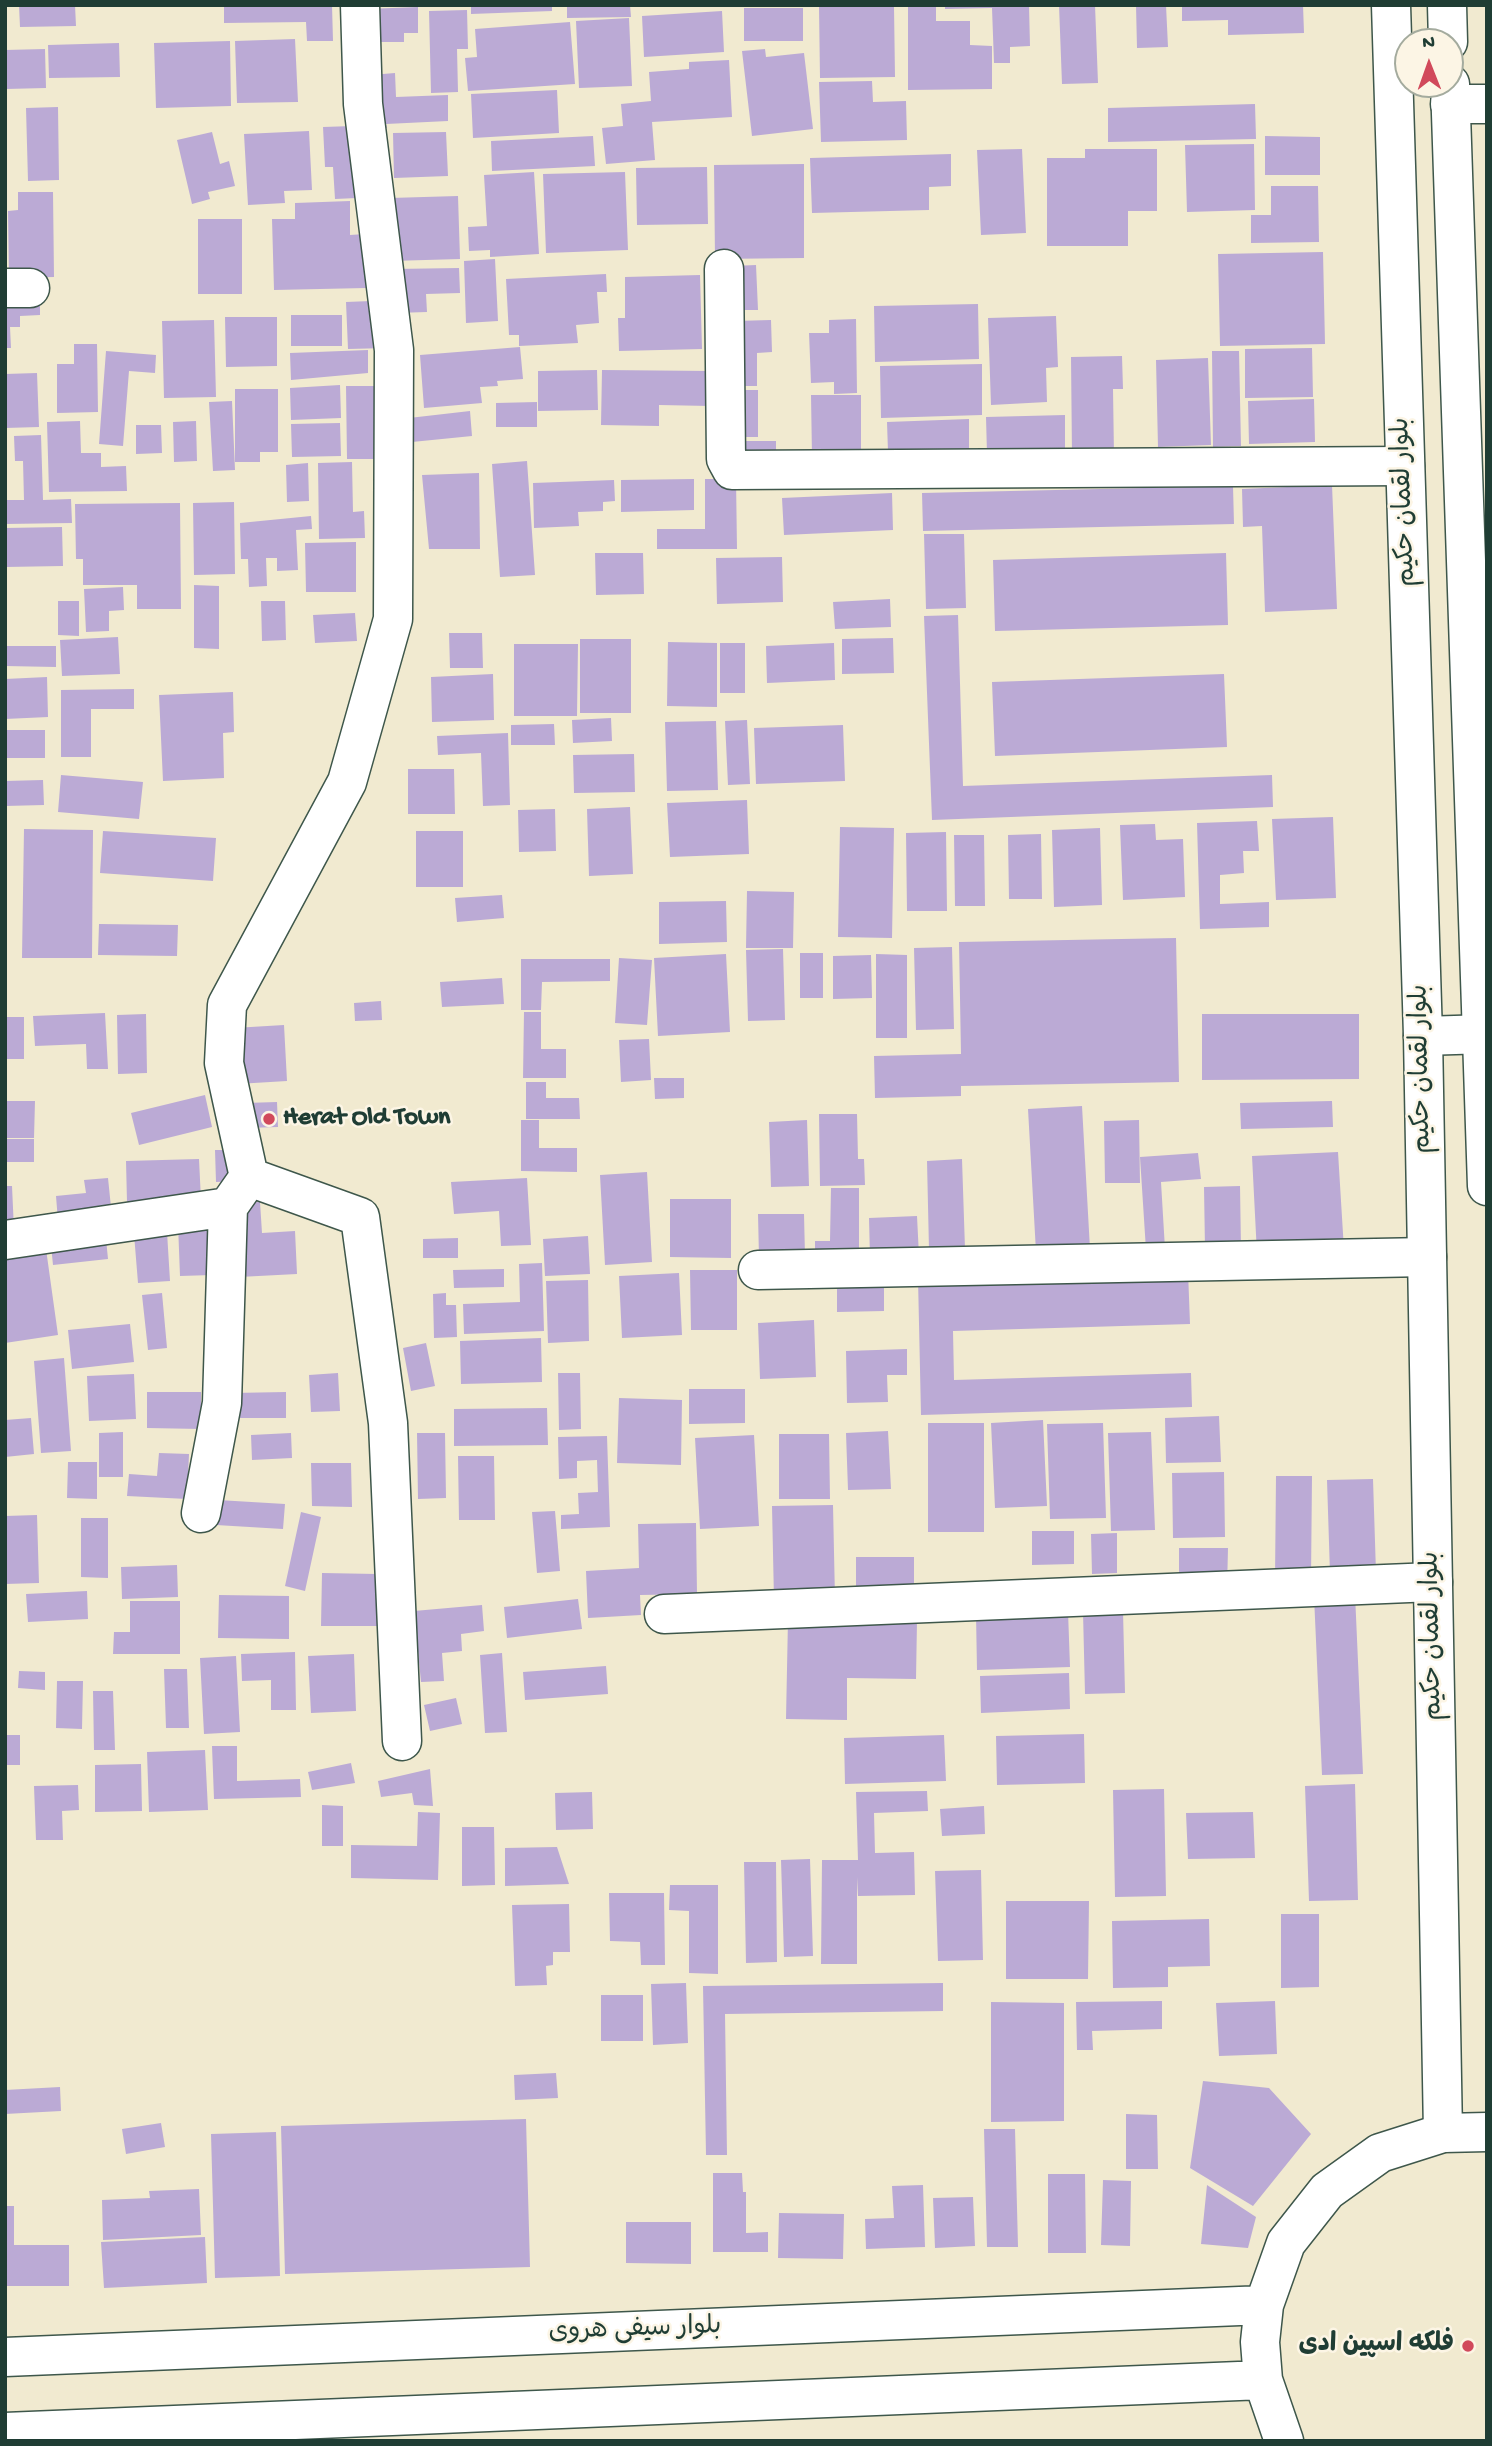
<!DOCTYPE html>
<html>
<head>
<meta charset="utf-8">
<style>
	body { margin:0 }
	#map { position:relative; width:1492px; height:2446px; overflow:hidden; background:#f1ead0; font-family:"Gochi Hand",sans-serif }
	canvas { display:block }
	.frame { position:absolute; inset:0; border:7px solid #1f3d34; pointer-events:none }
	.north { position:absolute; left:1394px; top:28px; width:70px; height:70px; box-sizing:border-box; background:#fcf5e5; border:2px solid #a4ab9e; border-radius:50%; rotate:359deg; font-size:19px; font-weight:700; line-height:28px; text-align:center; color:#1f3d34 }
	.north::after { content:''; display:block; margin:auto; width:24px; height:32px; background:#d1495b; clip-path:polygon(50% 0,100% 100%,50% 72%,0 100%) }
</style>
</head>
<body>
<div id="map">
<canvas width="1492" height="2446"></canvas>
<div class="frame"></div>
<div class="north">N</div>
</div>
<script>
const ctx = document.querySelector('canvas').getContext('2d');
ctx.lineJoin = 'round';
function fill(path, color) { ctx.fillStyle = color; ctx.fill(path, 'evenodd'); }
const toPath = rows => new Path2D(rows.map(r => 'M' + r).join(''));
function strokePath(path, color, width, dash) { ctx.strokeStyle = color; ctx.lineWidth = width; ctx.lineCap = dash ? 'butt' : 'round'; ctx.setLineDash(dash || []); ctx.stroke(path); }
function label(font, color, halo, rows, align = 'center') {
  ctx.font = font + ' "Gochi Hand","Playpen Sans Arabic",sans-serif'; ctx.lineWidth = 5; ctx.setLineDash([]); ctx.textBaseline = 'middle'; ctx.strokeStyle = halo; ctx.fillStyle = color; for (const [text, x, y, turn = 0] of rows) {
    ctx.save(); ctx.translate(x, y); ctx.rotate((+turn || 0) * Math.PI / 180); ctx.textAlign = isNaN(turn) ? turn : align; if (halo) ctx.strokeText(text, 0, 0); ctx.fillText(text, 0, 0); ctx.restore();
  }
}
const building = toPath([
	[19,5,75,5,76,26,20,27],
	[224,5,332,5,333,41,307,41,306,22,224,23],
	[471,5,552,5,552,11,471,14],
	[567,5,630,5,631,17,567,18],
	[908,5,936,5,936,21,970,21,970,45,992,46,992,89,908,90],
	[945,5,1029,5,1030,46,1010,47,1010,63,994,63,992,8,945,9],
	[1059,5,1095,5,1098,83,1062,84],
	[1136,5,1166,5,1168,47,1137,48],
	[1182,5,1303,5,1304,33,1228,35,1228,20,1182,21],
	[418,7,418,33,404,33,404,42,379,42,366,9],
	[819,7,894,7,895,77,820,78],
	[744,8,803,8,803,41,744,41],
	[467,10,468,49,457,49,458,92,431,93,429,11],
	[722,11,724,52,644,57,642,16],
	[629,18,632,86,579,88,576,21],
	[570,22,575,84,468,91,465,58,477,57,475,29],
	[295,39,298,102,237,103,235,41],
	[230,41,231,106,156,108,154,43],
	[119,43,120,77,49,78,48,45],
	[45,49,46,88,6,89,5,50],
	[765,49,766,57,804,53,813,129,752,136,742,51],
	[729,60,732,117,652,122,655,160,606,164,602,128,623,126,621,104,651,101,649,72,689,69,689,62],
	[395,73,396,97,448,95,448,121,386,124,387,128,373,128,371,75],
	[872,81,873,102,906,101,907,140,821,142,819,82],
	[557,90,559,133,473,138,471,94],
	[1255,104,1256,139,1108,142,1108,108],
	[58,107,59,180,28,181,26,108],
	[353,126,357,198,335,199,333,167,325,167,323,127],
	[309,131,312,190,284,191,285,203,248,205,244,134],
	[212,132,220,164,229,161,235,186,208,192,210,199,192,204,177,140],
	[446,132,448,176,394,178,393,133],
	[593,136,595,166,492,171,491,141],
	[1265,136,1320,137,1320,175,1265,175],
	[1254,144,1255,210,1187,212,1185,145],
	[1022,149,1026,233,981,235,977,150],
	[1085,149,1157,149,1157,211,1128,211,1128,246,1047,246,1047,158,1085,158],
	[951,154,951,186,929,187,929,210,812,213,810,158],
	[804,164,804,258,715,259,714,165],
	[707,167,708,224,637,225,636,168],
	[534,172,539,254,490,257,490,250,469,251,468,227,487,226,484,175],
	[625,172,628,250,546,253,543,174],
	[1271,186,1318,186,1319,242,1251,243,1251,215,1271,215],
	[18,192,53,192,54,277,9,278,8,211,18,210],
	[458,196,460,259,391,261,390,198],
	[350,201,350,235,365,234,366,288,274,290,272,219,295,219,295,203],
	[198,219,242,219,242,294,198,294],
	[1323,252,1325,344,1220,346,1218,254],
	[495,259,498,321,466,323,464,261],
	[756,265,758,310,735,310,733,266],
	[459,268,460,293,426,294,427,312,396,313,394,269],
	[606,274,607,292,597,292,599,323,576,325,578,343,519,346,519,335,509,335,506,279],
	[700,275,702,349,619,351,618,318,625,318,625,277],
	[5,299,40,299,40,315,20,316,20,327,10,327,11,348,5,348],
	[371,301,387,348,348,349,346,302],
	[978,304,979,359,875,362,874,306],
	[291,315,342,315,342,346,291,346],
	[1056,316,1058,367,1046,368,1047,402,991,405,988,318],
	[225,317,277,317,277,366,226,367],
	[856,319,857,393,834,394,834,382,811,383,809,333,829,333,829,320],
	[214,320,216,397,164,398,162,321],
	[771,320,772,352,757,353,757,386,737,386,735,321],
	[74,344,97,344,98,412,57,413,57,364,74,364],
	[520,347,523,379,497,381,498,386,480,387,482,403,424,408,420,355],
	[1312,348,1313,397,1245,398,1245,349],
	[368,350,368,373,291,380,290,353],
	[106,351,156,355,155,373,129,371,123,446,99,444],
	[1212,351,1239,351,1241,446,1213,447],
	[1122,356,1123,389,1113,389,1114,456,1072,456,1071,357],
	[1208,358,1211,445,1158,447,1156,360],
	[982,364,982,415,881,418,880,366],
	[597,370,598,410,538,411,538,371],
	[602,370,711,371,710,406,659,405,659,426,601,425],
	[37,373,39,427,5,428,5,374],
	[340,385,341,418,291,420,290,388],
	[346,386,378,386,378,459,347,459],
	[235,389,278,389,278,452,260,452,260,462,235,462],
	[737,390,758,390,758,437,737,437],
	[811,395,861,395,861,456,812,457],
	[1314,399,1315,442,1249,444,1248,401],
	[232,401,235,470,213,471,209,402],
	[537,402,537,427,496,427,496,403],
	[470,411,472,436,412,442,409,418],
	[1065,415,1065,452,987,454,986,417],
	[969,419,969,450,888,452,887,422],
	[80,421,81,453,101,453,101,467,126,466,127,491,49,492,47,422],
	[196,421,197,461,174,462,173,422],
	[340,423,341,456,292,457,291,424],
	[136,425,161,425,162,453,136,454],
	[41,435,43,500,71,499,72,523,5,524,5,500,24,500,23,461,15,461,14,436],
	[734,441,776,441,776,462,734,461],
	[527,461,535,575,500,577,492,464],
	[352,462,353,512,364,511,365,538,319,539,318,463],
	[308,463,309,501,287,502,286,465],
	[479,473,480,549,429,549,422,475],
	[694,479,694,510,621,512,621,480],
	[705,479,736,479,737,549,657,549,657,529,705,529],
	[614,480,615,501,603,502,603,511,578,512,579,526,534,528,533,483],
	[1332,485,1337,609,1265,612,1262,526,1243,527,1242,489],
	[1233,486,1234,524,923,531,922,493],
	[892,493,893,530,784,535,782,498],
	[234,502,235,574,194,575,193,503],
	[180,503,181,609,137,609,137,585,83,585,83,559,76,559,75,504],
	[311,516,312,529,296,530,298,570,277,571,277,558,266,558,267,586,249,587,248,559,241,559,240,523],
	[62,527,63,566,5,567,5,528],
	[924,534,964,534,966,608,926,609],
	[356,542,356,592,306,592,305,543],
	[595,553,643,553,644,594,596,595],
	[1226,553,1228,625,995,631,993,560],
	[782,557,783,602,717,604,716,558],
	[194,585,219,586,219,649,194,648],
	[123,587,124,610,109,611,109,631,86,632,84,589],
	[890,599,891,627,835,629,833,602],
	[58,601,79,601,79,636,58,635],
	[261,601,285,601,286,640,262,641],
	[355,613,357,641,315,643,313,615],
	[958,615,963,786,1272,775,1273,807,932,820,924,616],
	[449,633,482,633,483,668,450,668],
	[118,637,120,674,62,676,60,640],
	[893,638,894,673,842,674,842,639],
	[580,639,631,639,631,713,580,713],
	[668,642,717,643,717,707,667,706],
	[720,643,745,643,745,693,720,693],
	[834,643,835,680,767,683,766,646],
	[514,644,578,644,577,716,514,716],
	[5,646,56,646,56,667,5,666],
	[493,674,494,720,432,722,431,677],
	[1224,674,1227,747,995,756,992,682],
	[47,677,48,717,5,719,5,679],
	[134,689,134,709,91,709,91,757,61,757,61,690],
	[233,692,234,732,223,733,224,778,163,781,159,695],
	[611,718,612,741,573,743,572,720],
	[747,720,750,784,728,785,725,721],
	[716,721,718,790,667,791,665,722],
	[554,724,555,745,511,745,511,725],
	[843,725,845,781,756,784,754,728],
	[5,730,45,730,45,758,5,758],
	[508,733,510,805,483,806,481,753,438,755,437,736],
	[634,754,635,792,574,793,573,755],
	[408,769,454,769,455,814,408,814],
	[61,775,143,782,139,819,58,812],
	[43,780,44,805,5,806,5,781],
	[747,800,749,854,670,857,667,803],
	[630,807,633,874,589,876,587,809],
	[555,809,556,851,519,852,518,810],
	[1333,817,1336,898,1276,900,1272,819],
	[1257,821,1259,851,1243,851,1244,873,1220,875,1220,904,1269,902,1269,927,1200,929,1197,823],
	[1155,824,1156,840,1183,839,1185,897,1123,900,1120,825],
	[840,827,894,828,892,938,838,937],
	[1100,828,1102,905,1054,907,1052,830],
	[24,829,93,830,92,958,22,958],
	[103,831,216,838,213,881,100,873],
	[416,831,463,831,463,887,416,887],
	[946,832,947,911,907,911,906,833],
	[1041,834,1042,899,1009,899,1008,835],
	[954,835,984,835,985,906,955,906],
	[747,891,794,892,793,948,746,948],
	[502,895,504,918,457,922,455,898],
	[726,901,727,942,659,944,659,902],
	[99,924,178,925,177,956,98,955],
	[1176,938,1179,1082,961,1086,961,1096,875,1098,874,1056,961,1054,959,942],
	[952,947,954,1029,916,1030,914,948],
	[783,949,785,1020,748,1021,746,950],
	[800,953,823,953,823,998,800,998],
	[726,954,730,1032,658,1036,654,958],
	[876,954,907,955,907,1038,876,1038],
	[871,955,872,998,833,999,833,956],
	[619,958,652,960,647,1025,615,1023],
	[521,959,610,959,610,981,542,982,541,1010,521,1010],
	[502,978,504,1004,442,1007,440,982],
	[381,1001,382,1020,355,1021,354,1003],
	[524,1012,541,1012,541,1049,566,1049,566,1078,523,1078],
	[105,1013,108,1069,87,1069,86,1044,35,1046,33,1016],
	[146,1014,147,1073,118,1074,117,1015],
	[1202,1014,1359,1014,1359,1079,1202,1080],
	[5,1017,24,1017,24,1059,5,1059],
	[284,1025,287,1081,237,1084,234,1028],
	[649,1039,651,1080,621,1082,619,1040],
	[654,1078,684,1078,684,1098,655,1099],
	[526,1082,546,1082,546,1098,579,1098,580,1119,526,1119],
	[205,1095,212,1127,139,1145,131,1113],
	[5,1101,35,1101,34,1138,5,1138],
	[1332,1101,1333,1127,1241,1129,1240,1103],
	[277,1102,278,1127,245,1128,245,1103],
	[1082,1106,1090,1249,1036,1252,1028,1109],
	[819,1114,857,1114,858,1159,864,1159,865,1185,820,1186],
	[521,1120,539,1120,539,1148,577,1148,577,1172,521,1171],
	[807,1120,809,1186,771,1187,769,1122],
	[1139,1120,1140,1183,1105,1183,1104,1121],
	[5,1139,34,1139,34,1162,5,1162],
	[215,1150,242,1150,242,1181,216,1182],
	[1338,1152,1344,1250,1257,1254,1252,1156],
	[1198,1153,1201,1179,1161,1182,1165,1249,1146,1250,1140,1157],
	[199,1159,201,1200,127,1202,126,1161],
	[962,1159,965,1249,929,1250,927,1161],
	[647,1172,652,1262,605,1265,600,1175],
	[108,1178,112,1217,58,1221,56,1196,86,1193,84,1180],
	[527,1178,531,1245,501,1246,499,1211,454,1214,451,1182],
	[5,1186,12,1186,14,1230,5,1230],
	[1240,1186,1241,1249,1205,1249,1204,1187],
	[831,1188,859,1188,859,1258,815,1258,815,1241,830,1241],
	[670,1199,731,1199,731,1258,670,1257],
	[260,1202,262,1233,295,1231,297,1274,239,1277,235,1203],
	[758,1214,804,1214,805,1256,759,1257],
	[917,1216,919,1256,870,1258,869,1218],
	[210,1223,212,1275,180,1276,178,1224],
	[167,1232,170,1281,138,1283,134,1234],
	[588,1236,590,1274,545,1276,543,1239],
	[458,1238,458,1258,423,1258,423,1239],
	[106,1239,108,1259,53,1265,51,1245],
	[46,1249,58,1335,5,1343,5,1255],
	[542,1263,544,1331,464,1334,463,1304,520,1302,519,1264],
	[504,1269,504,1287,454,1288,453,1270],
	[690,1270,737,1270,737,1330,691,1330],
	[1188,1271,1190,1324,953,1331,954,1380,1191,1373,1192,1407,921,1415,918,1278],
	[679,1273,682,1335,622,1338,619,1276],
	[588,1280,589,1341,548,1343,546,1281],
	[837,1282,884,1282,884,1311,837,1312],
	[162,1293,167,1348,148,1350,142,1295],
	[446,1293,446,1305,456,1305,457,1337,434,1338,433,1294],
	[814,1320,816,1377,760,1379,758,1323],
	[130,1324,134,1362,72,1369,68,1330],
	[541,1338,542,1382,461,1384,460,1341],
	[426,1343,435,1386,411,1391,403,1348],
	[907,1349,907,1375,887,1375,888,1402,847,1403,846,1351],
	[64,1358,71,1451,41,1453,34,1361],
	[338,1373,340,1411,311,1412,309,1375],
	[558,1373,580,1373,581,1429,559,1430],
	[134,1374,136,1419,89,1421,87,1376],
	[689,1389,745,1389,745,1423,689,1424],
	[147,1392,201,1392,201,1429,147,1428],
	[286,1392,286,1418,232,1418,232,1393],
	[619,1398,682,1400,681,1465,617,1463],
	[547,1408,548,1445,454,1446,454,1409],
	[1219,1416,1221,1462,1166,1463,1165,1418],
	[31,1418,34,1454,5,1457,5,1420],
	[1043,1420,1047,1506,995,1508,991,1423],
	[928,1423,984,1423,984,1532,928,1532],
	[1103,1423,1106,1518,1050,1519,1047,1424],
	[888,1431,891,1489,848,1490,846,1433],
	[123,1432,123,1477,99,1477,99,1433],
	[1151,1432,1155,1530,1111,1531,1108,1433],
	[291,1433,292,1458,252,1460,251,1435],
	[417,1433,445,1433,446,1498,418,1499],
	[779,1434,829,1434,830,1499,779,1499],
	[754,1435,759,1526,700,1529,695,1438],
	[607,1436,610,1527,561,1529,561,1515,579,1514,578,1493,598,1492,597,1460,577,1461,577,1478,559,1479,558,1437],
	[159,1453,189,1454,187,1499,127,1496,129,1474,157,1476],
	[458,1456,494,1456,495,1520,459,1520],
	[68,1462,97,1462,97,1499,67,1498],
	[311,1463,351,1463,352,1507,312,1506],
	[1224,1472,1225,1537,1173,1538,1172,1473],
	[1276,1476,1312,1476,1311,1579,1275,1579],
	[1373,1479,1376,1573,1330,1574,1327,1480],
	[218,1500,285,1504,283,1529,216,1525],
	[833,1505,835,1599,774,1600,772,1506],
	[555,1511,560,1571,537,1573,532,1512],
	[301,1512,321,1517,305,1591,285,1586],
	[37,1515,39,1583,5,1584,5,1516],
	[81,1518,108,1518,108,1578,81,1577],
	[696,1523,697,1594,640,1595,641,1615,588,1618,586,1571,639,1568,638,1524],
	[1032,1531,1074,1531,1074,1564,1032,1565],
	[1117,1533,1117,1573,1092,1574,1091,1534],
	[1179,1548,1228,1548,1227,1589,1179,1589],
	[856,1557,914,1557,914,1600,856,1599],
	[177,1565,178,1597,122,1599,121,1567],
	[322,1573,377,1574,377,1626,321,1626],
	[87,1591,88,1619,28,1622,26,1594],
	[1355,1594,1363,1774,1322,1775,1314,1596],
	[219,1595,289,1596,289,1639,218,1638],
	[578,1599,582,1629,507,1638,504,1607],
	[130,1601,180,1601,180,1654,113,1654,114,1632,130,1632],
	[482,1605,484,1631,461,1634,462,1651,442,1653,444,1681,421,1682,414,1611],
	[1068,1611,1070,1667,977,1670,976,1614],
	[1123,1611,1125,1693,1085,1694,1083,1612],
	[788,1619,917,1621,916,1679,847,1678,847,1720,786,1719],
	[295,1652,296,1710,271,1710,271,1680,242,1681,241,1654],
	[502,1653,507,1732,485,1733,480,1655],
	[354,1654,356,1711,311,1713,308,1656],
	[236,1656,240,1732,204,1734,200,1658],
	[606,1666,608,1694,525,1700,523,1672],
	[164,1669,187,1669,189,1728,166,1728],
	[19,1671,45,1672,45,1690,18,1688],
	[1069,1673,1070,1709,981,1713,980,1676],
	[57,1681,83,1681,82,1729,56,1728],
	[93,1691,113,1691,115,1750,94,1750],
	[456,1698,462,1724,430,1731,424,1705],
	[1084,1734,1085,1783,997,1785,996,1736],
	[5,1735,20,1735,20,1765,5,1765],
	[944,1735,946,1781,845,1784,844,1738],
	[212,1746,237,1746,237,1781,300,1779,301,1797,214,1799],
	[205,1750,208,1810,149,1812,147,1752],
	[351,1763,355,1783,312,1790,308,1772],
	[141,1764,142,1811,95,1812,95,1765],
	[430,1769,433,1806,414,1805,412,1793,381,1797,378,1781],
	[1355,1784,1358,1900,1309,1901,1305,1786],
	[78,1785,79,1810,62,1811,63,1840,36,1840,34,1786],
	[1164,1789,1166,1896,1115,1897,1113,1790],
	[927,1791,928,1811,874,1813,875,1853,914,1852,915,1895,858,1896,857,1877,857,1964,821,1964,822,1860,858,1860,856,1792],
	[592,1792,593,1829,556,1830,555,1793],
	[322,1805,343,1806,343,1846,322,1846],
	[984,1806,985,1834,942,1836,940,1809],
	[418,1812,440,1813,438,1880,351,1878,351,1845,417,1846],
	[1253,1812,1255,1858,1188,1859,1186,1813],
	[462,1827,494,1827,495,1885,462,1886],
	[557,1847,569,1884,505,1886,505,1848],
	[810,1859,813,1956,784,1957,781,1860],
	[744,1862,776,1862,777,1962,746,1963],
	[981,1870,983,1960,938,1961,935,1871],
	[670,1885,718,1885,718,1974,689,1973,689,1911,669,1910],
	[609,1893,664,1893,665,1965,641,1965,640,1942,610,1941],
	[1006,1901,1089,1901,1088,1979,1006,1979],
	[569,1904,570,1952,553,1952,553,1965,546,1966,547,1985,515,1986,512,1905],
	[1281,1914,1319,1914,1319,1987,1281,1988],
	[1209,1919,1210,1966,1168,1967,1168,1987,1113,1988,1112,1921],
	[686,1983,688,2043,653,2045,651,1984],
	[943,1983,943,2011,725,2014,727,2155,706,2155,703,1986],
	[601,1995,643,1995,643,2041,601,2041],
	[1162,2001,1162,2029,1092,2031,1093,2050,1077,2050,1076,2002],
	[1275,2001,1277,2054,1219,2056,1216,2003],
	[991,2002,1064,2003,1064,2121,991,2122],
	[556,2073,558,2098,515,2100,514,2075],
	[1203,2081,1269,2088,1311,2134,1253,2206,1190,2168],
	[60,2087,61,2111,5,2114,5,2090],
	[1126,2114,1157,2115,1158,2169,1126,2169],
	[526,2119,530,2267,285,2274,281,2126],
	[161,2123,165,2147,126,2154,122,2129],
	[984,2129,1015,2129,1018,2247,987,2247],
	[276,2132,280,2276,215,2278,211,2134],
	[713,2173,742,2173,743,2192,746,2192,746,2233,768,2232,768,2252,713,2252],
	[1048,2174,1085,2174,1086,2253,1048,2253],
	[1103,2180,1131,2181,1130,2246,1101,2245],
	[923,2185,925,2247,866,2249,865,2219,894,2218,892,2186],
	[1207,2185,1256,2217,1248,2248,1201,2244],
	[199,2189,201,2235,103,2240,102,2200,150,2198,149,2191],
	[973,2197,975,2246,935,2248,933,2198],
	[5,2206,14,2206,14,2245,69,2245,69,2286,5,2286],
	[779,2213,844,2214,843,2259,778,2258],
	[626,2222,691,2222,691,2264,626,2263],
	[205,2237,207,2283,104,2288,101,2242]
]);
const minor = toPath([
	[1450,104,1487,104],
	[724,269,726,459,732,470,1405,466],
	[5,288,30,288],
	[1423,1036,1487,1034],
	[249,1177,360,1217,388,1423,402,1741],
	[5,1240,228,1207],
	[758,1270,1427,1257],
	[201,1513,222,1403,228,1207,249,1177,224,1063,227,1005,347,782,393,619,394,350,363,104,360,5],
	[664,1614,1433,1582]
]);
const tertiary = toPath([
	[1391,5,1423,1036,1443,2133],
	[1447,5,1448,42],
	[1450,84,1487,1186]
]);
const secondary = toPath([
	[5,2357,1264,2305],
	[5,2432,1263,2380],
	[1284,2441,1263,2380,1260,2342,1264,2305,1286,2243,1327,2191,1380,2153,1443,2133,1487,2132]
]);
const markers = [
	[269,1119,7,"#d1495b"],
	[1468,2346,7,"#d1495b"]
];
const streetNames = [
	["بلوار لقمان حکیم",1406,502,-92],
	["بلوار لقمان حکیم",1423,1069,-91],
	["بلوار لقمان حکیم",1434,1636,-91],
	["بلوار سیفی هروی",635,2331,-2]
];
const poiNames = [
	["Herat Old Town",283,1119],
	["فلکه اسپین ادی",1454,2346,"right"]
];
fill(building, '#bbaad5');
strokePath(minor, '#3e574b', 41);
strokePath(tertiary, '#3e574b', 41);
strokePath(secondary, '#3e574b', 41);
strokePath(minor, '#fff', 38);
strokePath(tertiary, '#fff', 38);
strokePath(secondary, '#fff', 38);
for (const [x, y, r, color] of markers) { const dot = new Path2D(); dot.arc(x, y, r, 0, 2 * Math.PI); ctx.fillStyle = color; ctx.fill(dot); strokePath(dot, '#fcf5e5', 2.5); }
label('26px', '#1f3d34', '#fcf5e5', streetNames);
label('bold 26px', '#1f3d34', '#fcf5e5', poiNames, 'left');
</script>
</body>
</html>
